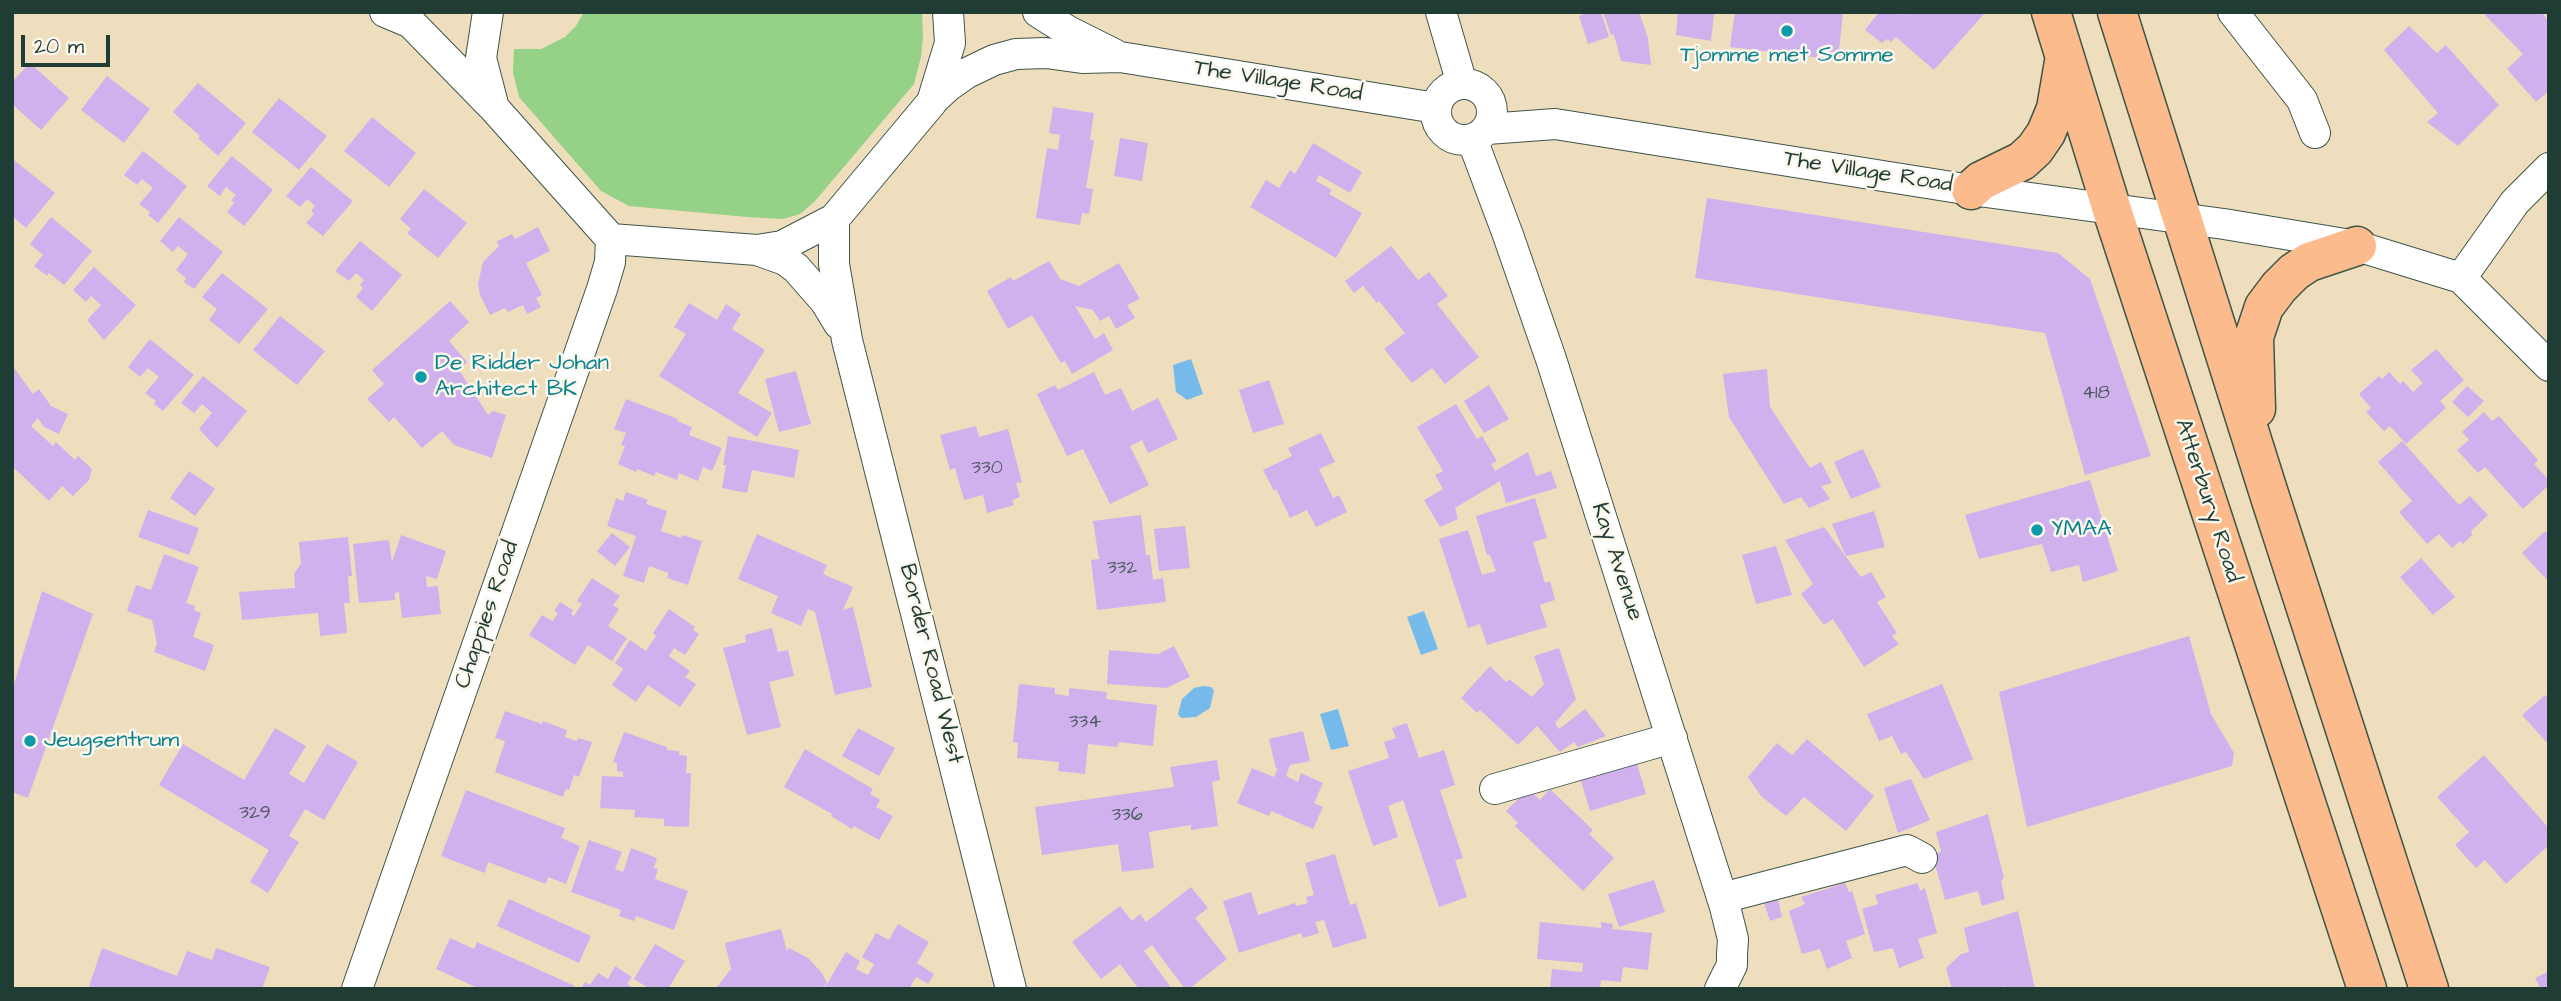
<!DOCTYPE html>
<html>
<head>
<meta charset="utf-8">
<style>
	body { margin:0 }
	#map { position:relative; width:2561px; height:1001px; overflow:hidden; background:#eedebd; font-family:"Architects Daughter",sans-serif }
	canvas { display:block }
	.frame { position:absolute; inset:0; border:14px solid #1f3d34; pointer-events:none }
	.scale { position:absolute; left:21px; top:35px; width:89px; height:32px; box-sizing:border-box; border:4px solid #1f3d34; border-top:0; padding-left:9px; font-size:21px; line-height:24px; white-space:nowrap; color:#1f3d34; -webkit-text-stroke:5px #fbf7ec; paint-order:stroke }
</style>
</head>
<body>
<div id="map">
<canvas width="2561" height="1001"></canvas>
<div class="frame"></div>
<div class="scale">20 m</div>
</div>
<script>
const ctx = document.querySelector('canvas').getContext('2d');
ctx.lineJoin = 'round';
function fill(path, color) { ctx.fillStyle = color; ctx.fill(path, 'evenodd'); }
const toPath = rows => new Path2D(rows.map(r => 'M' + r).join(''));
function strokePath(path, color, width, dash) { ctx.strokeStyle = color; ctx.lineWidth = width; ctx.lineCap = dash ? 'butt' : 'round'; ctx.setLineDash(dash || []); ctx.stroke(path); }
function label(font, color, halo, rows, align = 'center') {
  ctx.font = font + ' "Architects Daughter",sans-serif'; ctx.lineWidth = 5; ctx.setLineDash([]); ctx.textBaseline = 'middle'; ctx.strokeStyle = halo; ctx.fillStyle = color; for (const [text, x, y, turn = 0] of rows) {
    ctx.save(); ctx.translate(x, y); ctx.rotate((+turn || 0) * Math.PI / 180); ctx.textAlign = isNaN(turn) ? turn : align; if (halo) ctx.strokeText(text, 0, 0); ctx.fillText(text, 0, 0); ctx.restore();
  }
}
const green = toPath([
	[584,12,922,12,923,37,921,57,914,84,815,201,800,214,783,219,747,217,629,206,601,191,519,97,513,72,514,49,541,49,565,37,576,26]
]);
const water = toPath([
	[1191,359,1203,394,1187,400,1176,392,1173,365],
	[1424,611,1438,649,1421,655,1407,617],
	[1203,686,1211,687,1214,690,1210,708,1196,717,1181,718,1178,714,1182,699,1194,688],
	[1338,709,1349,746,1331,750,1320,714]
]);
const building = toPath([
	[1589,12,1601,12,1609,37,1588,44,1579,16],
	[1603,12,1639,12,1648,38,1651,65,1621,61,1614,35,1611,35],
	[1678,12,1714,14,1711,41,1676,35],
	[1735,12,1843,14,1838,60,1730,47],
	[1879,12,1900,12,1904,15,1906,12,1982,12,1984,14,1934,70,1896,37,1891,42,1887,39,1882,43,1865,30],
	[2485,12,2541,12,2549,21,2549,91,2536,102,2507,69,2523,54,2483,13],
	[2409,26,2437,53,2446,45,2499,105,2458,146,2427,122,2438,113,2384,50],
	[30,63,69,98,41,130,12,104,12,82],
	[107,76,150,109,124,143,81,110],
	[198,83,246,123,218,156,198,138,200,136,173,112],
	[279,98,327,136,299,170,252,132],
	[1053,107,1094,113,1090,140,1094,140,1086,188,1093,189,1089,214,1082,213,1080,225,1036,218,1047,148,1058,150,1060,135,1049,133],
	[372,117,416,153,389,187,344,151],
	[1120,138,1148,143,1142,181,1114,176],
	[1313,143,1362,172,1350,193,1319,175,1316,181,1332,190,1329,194,1362,213,1336,258,1250,207,1266,180,1279,188,1290,170,1295,174],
	[143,151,187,186,158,223,148,215,150,212,139,204,153,188,142,179,137,185,124,175],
	[232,156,273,190,244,226,227,212,234,203,231,200,236,195,226,187,220,196,207,186],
	[14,160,55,193,26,228,12,216],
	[311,167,353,201,323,236,306,223,314,214,311,211,315,206,307,199,300,207,286,196],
	[424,189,467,223,438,258,407,233,411,229,400,219],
	[1707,198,2058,253,2090,279,2151,456,2085,475,2045,333,1695,278],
	[51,217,92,251,64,285,49,273,47,276,34,266,43,255,30,244],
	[179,217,223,252,194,289,184,282,186,278,176,270,188,254,178,246,173,252,160,241],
	[538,227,550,251,526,263,542,295,536,298,541,307,527,314,523,305,508,312,505,308,490,315,480,295,478,284,483,262,499,246,497,241,512,234,515,239],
	[360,241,402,275,372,311,356,297,363,288,360,285,364,280,356,273,349,281,335,271],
	[1391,246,1418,280,1429,272,1448,296,1437,304,1479,357,1445,384,1432,368,1412,383,1384,349,1405,333,1379,301,1377,303,1363,286,1354,293,1345,281],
	[1049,261,1060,279,1079,286,1119,263,1140,299,1127,305,1135,318,1116,329,1109,316,1100,321,1093,310,1075,306,1095,339,1104,333,1113,350,1072,374,1065,361,1061,363,1032,315,1008,329,987,291,1011,277,1013,281],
	[94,267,136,305,104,340,87,320,101,305,91,296,86,302,73,290],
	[222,273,268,309,239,344,209,320,217,309,202,297],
	[450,301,469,322,449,341,467,362,459,370,488,415,493,411,506,415,492,458,454,445,442,431,422,448,394,417,389,422,367,399,384,384,372,370],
	[689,303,717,320,726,304,741,314,732,329,765,350,738,393,772,413,757,437,659,376,686,334,674,327],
	[280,316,325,351,297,385,253,350],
	[150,339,194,375,163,411,154,404,156,401,145,393,159,377,148,368,140,377,128,367],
	[2436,349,2464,380,2440,401,2446,408,2406,444,2390,426,2384,431,2366,412,2371,408,2359,394,2379,376,2382,379,2389,372,2400,384,2403,381,2413,392,2423,383,2411,370],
	[12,365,33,394,39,389,51,406,68,414,59,434,44,427,38,418,31,426,53,446,56,442,75,460,78,456,92,469,89,480,73,496,62,486,49,501,14,468,12,470],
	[1767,369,1770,407,1810,468,1821,462,1832,483,1821,486,1830,499,1809,508,1801,497,1784,504,1729,417,1723,374],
	[796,371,811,424,779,432,765,379],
	[1094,372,1105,395,1121,388,1132,411,1158,398,1178,439,1148,453,1142,440,1130,446,1149,485,1110,504,1083,449,1067,456,1037,394,1055,385,1058,390],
	[203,376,247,411,217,448,199,429,212,413,202,404,194,413,181,403],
	[1269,380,1284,424,1253,433,1239,390],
	[1489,385,1509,419,1484,433,1464,401],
	[2467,386,2484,401,2468,417,2452,402],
	[626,399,678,419,677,421,692,427,689,435,722,448,712,471,703,467,698,481,679,473,677,480,656,472,654,476,637,469,636,472,618,464,625,446,621,445,626,433,614,429],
	[1456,404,1477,439,1482,436,1497,461,1491,464,1495,471,1528,452,1536,476,1551,471,1557,488,1506,503,1500,481,1455,508,1458,519,1440,527,1424,500,1443,489,1435,475,1443,471,1417,427],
	[2484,412,2492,421,2499,416,2538,460,2534,464,2549,480,2549,485,2523,509,2485,467,2478,473,2457,450,2469,440,2462,432],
	[976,426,979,437,1008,429,1022,482,1016,483,1020,497,1012,500,1014,505,987,513,983,495,964,500,955,468,950,470,940,435],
	[1321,433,1335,462,1319,469,1333,498,1339,495,1347,512,1316,527,1307,510,1290,518,1276,489,1274,491,1263,470,1292,456,1288,448],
	[728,436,799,450,794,478,752,470,747,493,722,488,726,465,723,465],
	[2402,441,2459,505,2470,496,2488,515,2471,531,2472,535,2463,544,2460,541,2452,548,2439,534,2427,544,2399,512,2412,501,2378,462],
	[1863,449,1881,487,1851,499,1834,462],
	[189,471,215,489,195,516,170,498],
	[2090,480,2118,571,2083,582,2079,565,2051,572,2042,544,1979,559,1965,515],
	[626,492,648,500,646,504,667,511,661,531,681,538,682,535,702,541,688,585,667,578,669,573,649,566,644,583,623,576,636,536,607,526,616,498,623,501],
	[1535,498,1547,538,1533,542,1545,583,1550,581,1555,600,1540,605,1547,627,1487,645,1480,624,1468,628,1439,539,1468,530,1482,575,1496,571,1490,555,1487,555,1476,516],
	[148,510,199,528,189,555,138,537],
	[1874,511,1885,547,1846,556,1832,524],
	[1141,515,1146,555,1150,555,1153,580,1163,578,1166,602,1097,610,1091,560,1099,559,1093,521],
	[1185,526,1190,568,1159,571,1154,529],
	[1824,527,1861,577,1871,572,1886,597,1877,602,1897,633,1892,636,1899,644,1864,667,1833,619,1824,625,1801,594,1813,584,1785,540],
	[2545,531,2549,535,2549,582,2522,553],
	[612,533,630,547,615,566,597,551],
	[757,534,827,565,823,574,853,587,843,610,853,607,872,687,835,695,815,612,808,609,801,626,771,613,778,596,738,579],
	[401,535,446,551,437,579,426,576,427,587,438,586,441,614,402,618,399,592,395,593,395,600,359,603,353,544,389,540,392,562],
	[348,537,352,576,348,576,350,603,344,603,347,633,320,636,318,613,242,620,239,592,295,588,294,574,301,563,299,542],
	[1776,546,1792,595,1756,604,1742,555],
	[164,554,199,567,186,603,195,606,194,610,201,613,193,637,214,645,205,671,154,652,157,643,152,620,127,611,136,585,151,590],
	[2421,558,2455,597,2433,615,2400,577],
	[592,578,620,596,613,605,619,609,608,626,627,638,612,661,588,645,575,665,529,635,542,615,553,621,558,613,554,611,560,602,573,610,571,614,574,616,582,604,577,601],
	[42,591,93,614,28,798,12,792,12,691],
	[669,609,695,627,693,630,699,634,685,655,674,648,669,656,690,671,685,677,696,684,680,707,648,685,636,702,612,685,623,669,615,663,630,640,646,651,656,636,653,633],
	[772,628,778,652,788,650,794,676,769,682,781,727,747,735,723,648,746,642,745,635],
	[2189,636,2211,714,2234,753,2232,766,2027,827,1999,692],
	[1174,646,1190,677,1166,688,1107,684,1109,650,1158,654],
	[1559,648,1576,699,1555,723,1559,729,1585,709,1606,736,1578,747,1574,742,1560,752,1537,726,1518,745,1480,710,1477,713,1461,698,1490,666,1506,682,1509,679,1532,697,1544,684,1534,656],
	[1019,684,1055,688,1055,694,1069,696,1069,688,1107,692,1106,699,1157,705,1153,746,1119,742,1117,747,1088,744,1085,774,1058,771,1059,762,1017,758,1018,743,1013,742],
	[1942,684,1973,759,1924,779,1906,752,1901,754,1892,736,1879,741,1867,714],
	[2545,695,2549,699,2549,745,2522,715],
	[505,711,542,724,543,721,567,730,565,737,577,741,578,738,592,742,579,777,574,775,569,790,566,789,563,797,495,772,505,741,495,738],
	[1407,723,1419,758,1444,750,1455,785,1440,790,1463,858,1455,860,1467,897,1439,907,1403,800,1388,806,1398,837,1373,846,1348,771,1389,758,1384,742,1396,738,1392,728],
	[275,728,306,746,289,774,304,783,327,744,358,762,324,820,305,809,289,836,299,842,268,893,250,882,269,850,159,785,183,744,244,780],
	[858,728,895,748,879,776,842,756],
	[1303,731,1310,761,1290,765,1286,776,1298,782,1301,773,1323,783,1314,803,1323,807,1313,829,1271,811,1269,816,1237,803,1252,768,1274,777,1278,768,1276,769,1269,739],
	[624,732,667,747,667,750,679,751,679,755,687,756,686,773,691,773,689,827,664,826,664,819,634,817,635,810,600,808,602,776,623,777,623,772,617,771,617,763,613,762],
	[1807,739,1874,796,1846,831,1804,797,1786,816,1761,796,1748,777,1777,743,1792,755],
	[805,749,873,789,870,794,880,800,876,807,893,816,879,840,854,826,852,829,831,816,832,814,784,787],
	[1634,753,1646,794,1590,811,1578,771],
	[2484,755,2547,826,2549,825,2549,845,2506,884,2485,860,2476,868,2455,845,2469,832,2437,797],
	[1217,760,1220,780,1212,782,1218,826,1191,830,1191,825,1149,832,1154,868,1122,872,1118,844,1042,855,1035,807,1174,787,1170,767],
	[1911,779,1930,820,1898,833,1884,788],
	[1528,789,1540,800,1550,789,1593,830,1589,834,1614,858,1583,891,1515,826,1518,823,1506,811],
	[466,790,565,828,561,838,580,846,566,884,548,877,546,884,488,862,485,873,441,856],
	[1988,814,2004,878,2001,881,2005,899,1982,906,1978,891,1945,900,1933,857,1941,851,1936,832],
	[589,840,622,852,615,869,623,872,631,848,657,858,654,868,658,869,655,879,688,891,674,930,636,916,634,921,619,916,621,910,571,892],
	[1335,854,1350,905,1356,903,1367,938,1333,948,1324,920,1315,922,1319,933,1303,938,1301,933,1239,953,1223,901,1251,892,1258,915,1295,903,1296,906,1308,903,1306,897,1314,895,1305,863],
	[1654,880,1665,912,1619,927,1608,894],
	[1845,883,1849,892,1852,891,1865,934,1846,941,1852,958,1827,969,1820,949,1802,954,1789,911,1805,904,1801,897],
	[1918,883,1920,891,1925,888,1937,933,1918,939,1924,958,1899,968,1893,948,1874,952,1862,909,1878,904,1875,895],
	[1191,887,1208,908,1195,918,1227,959,1189,989,1185,989,1152,945,1144,951,1170,986,1167,989,1139,989,1120,964,1101,979,1072,942,1120,906,1132,921,1140,914,1146,922],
	[1777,894,1782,917,1770,921,1763,899],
	[509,899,591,936,579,963,497,926],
	[2018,911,2035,989,2007,989,2006,986,1994,989,1952,989,1946,968,1961,954,1969,952,1964,928],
	[1540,922,1601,928,1601,922,1613,924,1612,929,1652,933,1648,970,1623,967,1621,982,1601,980,1600,989,1550,989,1552,969,1582,972,1583,963,1537,959],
	[898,924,929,942,917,963,934,974,928,984,916,977,909,989,824,989,846,952,860,961,856,969,868,975,874,964,862,957,876,933,889,940],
	[781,929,787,951,789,948,808,958,822,973,827,983,822,989,717,987,731,969,725,943],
	[450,938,474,949,477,942,575,986,573,989,480,989,436,969],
	[655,944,685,961,668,989,650,989,634,979],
	[102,948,177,976,187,951,212,960,216,948,270,967,262,989,88,989],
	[615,966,632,977,627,984,635,989,581,989,585,982,590,985,598,973,608,979],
	[2549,971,2549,989,2541,989,2535,978]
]);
const street = toPath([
	[385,12,411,23,491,105],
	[488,12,481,58,494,108,611,239,757,250,782,246,834,219,932,102,950,43,948,12],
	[1038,12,1068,31,1114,54],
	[1441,12,1462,84],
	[2233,12,2302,100,2315,133],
	'1436 112a28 28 0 1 1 56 0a28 28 0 1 1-56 0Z',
	[932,101,947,87,967,73,994,60,1016,54,1046,53,1082,58,1120,57,1436,108],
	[1487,129,1555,124,1971,190,2224,224,2357,246,2461,278,2549,366],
	[1472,139,1508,235,1551,359,1725,907,1733,939,1732,954,1732,965,1720,989],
	[834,219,834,264,847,340,1011,989],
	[757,250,785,260,796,268,825,301,839,324],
	[2461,278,2515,202,2549,168],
	[1495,789,1672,738],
	[1722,898,1907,850,1922,858],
	[357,989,602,289,610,262,611,239]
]);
const primary = toPath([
	[2051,12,2112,210,2367,989],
	[2117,12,2270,497,2429,989],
	[1971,190,1981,181,2022,161,2035,149,2046,133,2056,109,2064,62],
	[2256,409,2254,337,2264,307,2279,287,2294,272,2309,262,2357,246]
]);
const markers = [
	[1787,31,7,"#0f9aa8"],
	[421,377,7,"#0f9aa8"],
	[2037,530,7,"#0f9aa8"],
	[30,741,7,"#0f9aa8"]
];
const numberNames = [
	["418",2096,394],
	["330",987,469],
	["332",1122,569],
	["334",1085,723],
	["329",255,814],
	["336",1127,816]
];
const cultureNames = [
	["Tjomme met Somme",1787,56,"center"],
	["De Ridder Johan",435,364],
	["Architect BK",435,390],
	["YMAA",2051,530],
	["Jeugsentrum",44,741]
];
const streetNames = [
	["The Village Road",1278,82,9],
	["The Village Road",1868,173,9],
	["Atterbury Road",2207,501,72],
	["Kay Avenue",1616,562,72],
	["Chappies Road",488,615,-71],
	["Border Road West",930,664,76]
];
fill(green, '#95d186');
fill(water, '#76baec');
fill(building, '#d1b1ed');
strokePath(street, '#3e5549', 32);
strokePath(primary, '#3e5549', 41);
strokePath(street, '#fff', 30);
strokePath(primary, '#fbbb8d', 38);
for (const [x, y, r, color] of markers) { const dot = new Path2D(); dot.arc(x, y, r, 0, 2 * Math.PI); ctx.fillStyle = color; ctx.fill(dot); strokePath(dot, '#fbf7ec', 2.5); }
label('19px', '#4c5a62', null, numberNames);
label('23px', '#0d838f', '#fbf7ec', cultureNames, 'left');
label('23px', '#1f3d34', '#fbf7ec', streetNames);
</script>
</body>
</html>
